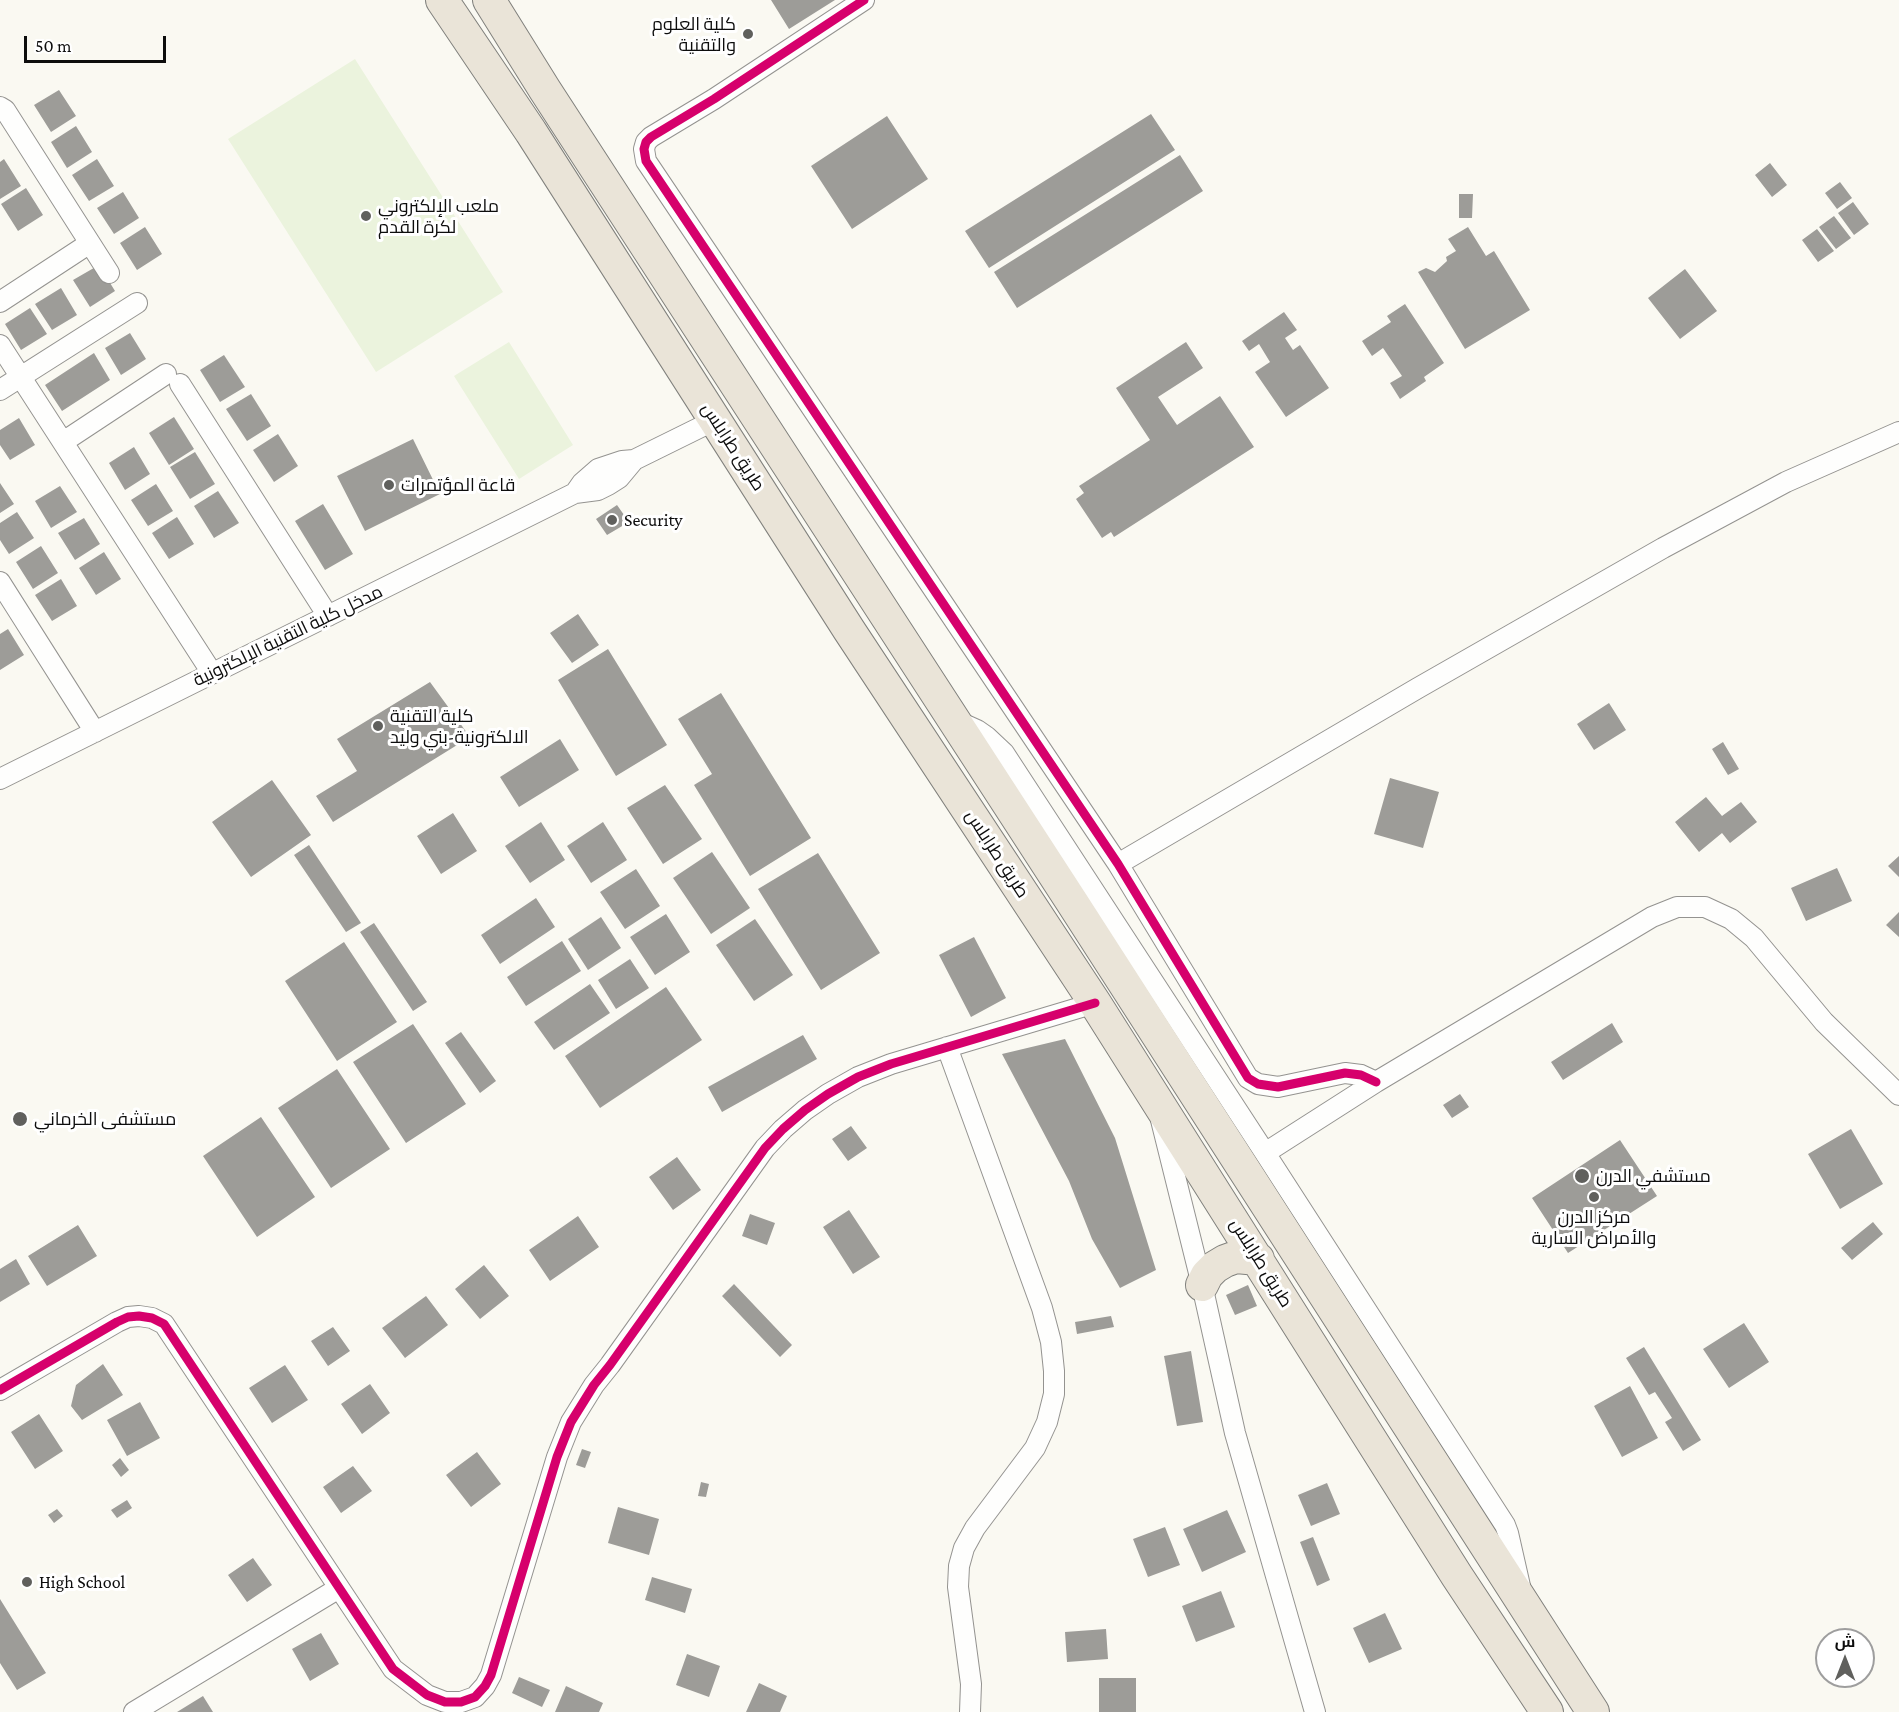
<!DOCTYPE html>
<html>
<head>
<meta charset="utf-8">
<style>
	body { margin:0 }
	#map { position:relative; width:1899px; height:1712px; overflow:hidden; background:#faf9f2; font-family:"Crimson Pro",Cairo,serif }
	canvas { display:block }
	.north { position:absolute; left:1815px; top:1628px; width:60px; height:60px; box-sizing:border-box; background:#fff; border:2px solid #9e9e9e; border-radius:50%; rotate:0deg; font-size:16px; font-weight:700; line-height:24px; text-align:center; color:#0d0d0d }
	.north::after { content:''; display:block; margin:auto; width:21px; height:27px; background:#60605d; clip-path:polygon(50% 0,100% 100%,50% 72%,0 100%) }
	.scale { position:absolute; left:24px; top:36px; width:142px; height:27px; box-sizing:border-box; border:3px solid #0d0d0d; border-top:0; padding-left:8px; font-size:18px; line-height:21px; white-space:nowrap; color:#0d0d0d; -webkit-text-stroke:4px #fff; paint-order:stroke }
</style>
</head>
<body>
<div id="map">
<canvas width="1899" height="1712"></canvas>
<div class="north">ش</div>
<div class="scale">50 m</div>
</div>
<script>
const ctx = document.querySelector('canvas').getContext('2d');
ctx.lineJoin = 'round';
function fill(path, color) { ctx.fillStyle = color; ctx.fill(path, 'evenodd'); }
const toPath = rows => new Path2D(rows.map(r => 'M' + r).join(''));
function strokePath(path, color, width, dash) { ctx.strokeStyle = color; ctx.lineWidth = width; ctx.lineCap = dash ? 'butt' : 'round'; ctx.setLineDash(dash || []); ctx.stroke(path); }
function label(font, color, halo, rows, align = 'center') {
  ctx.font = font + ' "Crimson Pro",Cairo,serif'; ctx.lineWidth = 6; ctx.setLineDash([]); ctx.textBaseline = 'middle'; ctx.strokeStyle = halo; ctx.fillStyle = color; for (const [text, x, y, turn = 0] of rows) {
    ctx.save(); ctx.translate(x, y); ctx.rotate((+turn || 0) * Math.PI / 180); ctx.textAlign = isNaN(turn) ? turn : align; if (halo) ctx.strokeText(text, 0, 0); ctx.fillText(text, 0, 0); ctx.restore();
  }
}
const pitch = toPath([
	[355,59,503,292,376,372,228,139],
	[509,342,573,445,519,479,454,376]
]);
const building = toPath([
	[771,0,835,0,789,29],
	[59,90,76,116,51,132,34,105],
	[1151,114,1175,150,989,268,965,231],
	[887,116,928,179,852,229,811,166],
	[76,126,92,152,67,168,51,142],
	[1180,155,1203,191,1017,308,994,272],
	[4,159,21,186,0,199,0,162],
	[97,159,114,186,89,201,72,175],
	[1770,163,1787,185,1772,197,1755,175],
	[1840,182,1852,198,1837,209,1825,193],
	[26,188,43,215,18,231,1,204],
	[123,192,139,218,114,234,97,208],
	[1459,194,1473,194,1472,218,1459,218],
	[1853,202,1869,224,1854,235,1838,213],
	[1834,216,1851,238,1836,249,1819,227],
	[145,227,162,254,137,270,120,243],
	[1468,227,1486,256,1494,251,1530,310,1465,349,1418,272,1426,268,1435,272,1447,261,1446,257,1456,251,1448,239],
	[1817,229,1834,251,1818,262,1802,240],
	[99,265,115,291,90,307,73,280],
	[1685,269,1717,311,1680,339,1648,298],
	[61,288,77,315,52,330,35,304],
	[1405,304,1444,363,1424,377,1426,381,1400,399,1390,383,1402,376,1383,348,1372,356,1362,341,1391,322,1387,316],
	[30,308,47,334,21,350,5,324],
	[1284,312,1297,330,1285,338,1293,350,1300,345,1329,388,1286,417,1255,372,1270,362,1259,344,1249,351,1242,341],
	[130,333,146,359,121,375,105,348],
	[1186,342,1203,368,1158,397,1177,425,1220,396,1254,447,1114,537,1111,532,1102,538,1076,499,1084,493,1079,486,1150,440,1116,388],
	[94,353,110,380,62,411,45,385],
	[224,355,245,387,220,402,200,370],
	[251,394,271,426,247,441,226,409],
	[174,417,194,449,169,465,149,433],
	[19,418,35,445,10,460,0,445,0,430],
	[278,434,298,466,274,482,253,450],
	[413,439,440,494,365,531,337,476],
	[134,447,150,474,125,490,109,463],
	[195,452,215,484,190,499,170,467],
	[0,483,14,504,0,513],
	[156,484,173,511,148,526,131,500],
	[60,486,77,512,51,528,35,501],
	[218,491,239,523,214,538,194,506],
	[323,504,353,554,325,570,295,521],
	[617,505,629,522,607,535,596,519],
	[17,512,34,538,9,554,0,540,0,523],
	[177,517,194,544,169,559,152,533],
	[84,518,100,544,75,560,58,533],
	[41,546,58,573,33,589,16,562],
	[104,552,121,579,96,595,79,568],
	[61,579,77,606,52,621,35,595],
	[578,614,599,645,572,663,550,633],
	[8,629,24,655,0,670,0,634],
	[608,649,667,745,616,776,558,680],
	[430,682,470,737,333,822,316,796,357,771,337,739],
	[721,693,811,838,750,876,694,785,712,774,678,719],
	[1609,703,1626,730,1594,750,1577,724],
	[560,739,579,770,519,807,500,777],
	[1723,742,1739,769,1728,775,1712,749],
	[1390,778,1439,792,1423,848,1374,834],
	[272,780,311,835,251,877,212,822],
	[665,785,702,839,663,864,627,808],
	[1706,797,1722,816,1741,802,1757,822,1730,843,1722,833,1699,852,1675,822],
	[453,813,477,851,441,874,417,836],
	[541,822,565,860,530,883,505,846],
	[603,822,627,860,591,883,567,846],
	[309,845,361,923,346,932,294,855],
	[712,852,750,908,711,934,673,878],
	[818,853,880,953,821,990,758,889],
	[1899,856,1899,877,1888,866],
	[1837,868,1852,901,1806,921,1791,888],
	[636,869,660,906,625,929,600,892],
	[536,898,555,927,500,964,481,935],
	[1899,912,1899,937,1886,925],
	[666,914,690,952,655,975,630,937],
	[601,917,621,948,588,970,568,939],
	[755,919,793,975,754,1001,716,945],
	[374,923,427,1002,413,1011,360,932],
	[974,937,1006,998,971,1017,939,955],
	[562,941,581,971,526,1006,507,977],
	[344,942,397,1022,337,1061,285,981],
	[630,959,649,988,616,1009,598,980],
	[590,984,610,1013,554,1050,534,1022],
	[666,987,702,1040,600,1108,565,1056],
	[1612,1023,1623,1042,1563,1080,1551,1062],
	[413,1024,466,1104,406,1143,353,1062],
	[461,1032,496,1081,480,1093,445,1043],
	[803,1035,817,1059,722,1112,708,1087],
	[1065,1039,1115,1138,1156,1270,1120,1288,1092,1239,1069,1181,1002,1054],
	[337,1069,390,1149,331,1188,278,1108],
	[1460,1094,1469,1107,1452,1118,1443,1105],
	[261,1117,315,1197,257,1237,203,1156],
	[851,1126,867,1148,848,1161,832,1139],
	[1851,1129,1883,1184,1840,1209,1808,1154],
	[1620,1140,1657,1196,1568,1253,1532,1198],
	[677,1157,701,1190,673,1210,649,1177],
	[849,1210,880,1257,853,1274,823,1227],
	[750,1214,775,1223,767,1245,742,1236],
	[578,1216,599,1247,550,1281,529,1250],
	[1873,1222,1883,1234,1852,1260,1841,1248],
	[78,1225,97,1256,47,1286,28,1256],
	[16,1259,30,1284,0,1302,0,1269],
	[484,1265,509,1296,480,1319,455,1289],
	[734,1284,792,1345,780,1357,722,1296],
	[1248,1285,1257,1306,1235,1315,1226,1295],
	[426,1296,448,1325,405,1358,382,1328],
	[1111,1316,1114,1327,1077,1334,1075,1322],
	[1744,1323,1769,1362,1729,1388,1703,1349],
	[333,1327,350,1351,328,1366,311,1341],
	[1644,1347,1701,1440,1683,1451,1665,1422,1672,1418,1655,1392,1649,1395,1626,1358],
	[1191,1351,1203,1422,1177,1426,1164,1356],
	[103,1364,123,1395,82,1420,71,1406,76,1385],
	[285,1365,308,1400,272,1423,249,1388],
	[370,1384,390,1413,362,1434,341,1404],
	[1630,1386,1658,1438,1622,1457,1594,1406],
	[140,1402,160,1438,127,1456,107,1420],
	[39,1414,63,1451,35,1469,11,1432],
	[582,1449,591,1452,585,1468,576,1465],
	[477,1452,501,1484,471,1507,446,1475],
	[120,1458,129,1470,121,1477,112,1465],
	[353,1466,372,1491,341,1513,323,1487],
	[701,1482,709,1484,706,1497,698,1496],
	[1327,1483,1340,1514,1311,1526,1298,1495],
	[127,1500,132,1508,117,1518,111,1510],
	[618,1507,659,1519,649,1555,608,1543],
	[57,1509,63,1516,54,1523,48,1515],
	[1227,1510,1246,1552,1202,1572,1183,1529],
	[1165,1527,1180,1565,1148,1577,1133,1539],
	[1313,1537,1330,1580,1317,1586,1300,1542],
	[253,1558,272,1585,247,1602,228,1575],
	[652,1577,692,1589,685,1613,645,1600],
	[1221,1591,1235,1627,1196,1642,1182,1606],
	[0,1599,46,1673,17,1690,0,1663],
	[1385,1613,1402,1649,1369,1663,1353,1628],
	[1106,1629,1108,1659,1067,1662,1065,1632],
	[321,1633,339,1664,310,1681,292,1649],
	[687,1654,720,1666,709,1697,676,1685],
	[519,1677,550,1690,542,1707,512,1693],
	[1099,1678,1136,1678,1136,1712,1099,1712],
	[759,1683,787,1696,780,1712,746,1712],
	[566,1686,603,1703,599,1712,555,1712],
	[203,1696,213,1712,177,1712]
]);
const minor = toPath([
	[864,0,714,99,651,137,646,142,644,149,646,161,1118,864,1248,1078,1258,1084,1278,1087,1345,1073,1361,1075,1376,1082],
	[0,107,5,110,109,273],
	[0,302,90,243],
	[0,345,212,673],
	[180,384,328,616],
	[0,390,137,303],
	[63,442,166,374],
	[575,493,582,483,598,469,622,461,634,460,715,420],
	[0,582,95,732],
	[957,721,977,730,987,737,1004,753,1265,1153,1505,1525,1508,1533,1520,1586],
	[0,779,575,493,598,490,608,485,619,478,634,460],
	[1118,864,1418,688,1663,548,1786,482,1899,432],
	[947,1047,1042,1308,1051,1342,1054,1371,1054,1394,1047,1422,1035,1448,975,1528,964,1548,959,1566,958,1587,971,1684,970,1712],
	[1161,1120,1202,1285,1235,1433,1315,1712],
	[1265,1153,1376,1082,1652,917,1677,907,1705,907,1731,919,1754,938,1824,1022,1899,1095],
	[0,1390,117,1322,128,1317,139,1316,152,1318,164,1324,393,1669,427,1695,445,1702,461,1702,475,1697,485,1686,491,1675,557,1457,571,1422,594,1385,610,1365,765,1148,783,1129,805,1110,828,1094,858,1077,891,1064,1095,1003],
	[134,1712,339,1588]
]);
const trunk = toPath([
	[442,0,531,132,849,630,1095,1003,1457,1576,1547,1712],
	[489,0,545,90,1070,899,1593,1712],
	[1202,1285,1207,1275,1215,1267,1225,1261,1236,1257,1258,1259]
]);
const cycleway = toPath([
	[864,0,714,99,651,137,646,142,644,149,646,161,1118,864,1248,1078,1258,1084,1278,1087,1345,1073,1361,1075,1376,1082],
	[0,1390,117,1322,128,1317,139,1316,152,1318,164,1324,393,1669,427,1695,445,1702,461,1702,475,1697,485,1686,491,1675,557,1457,571,1422,594,1385,610,1365,765,1148,783,1129,805,1110,828,1094,858,1077,891,1064,1095,1003]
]);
const markers = [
	[748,34,6,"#60605d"],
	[366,216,6,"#60605d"],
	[389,485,6,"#60605d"],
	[612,520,6,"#60605d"],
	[378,726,6,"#60605d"],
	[20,1119,8,"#60605d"],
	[1582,1176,8,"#60605d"],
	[1594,1197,6,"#60605d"],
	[27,1582,6,"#60605d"]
];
const poiNames = [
	["كلية العلوم",736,24,"right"],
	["والتقنية",736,45,"right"],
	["ملعب الإلكتروني",378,206],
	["لكرة القدم",378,227],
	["قاعة المؤتمرات",401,485],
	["Security",624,520],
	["كلية التقنية",390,716],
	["الالكترونية-بني وليد",390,737],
	["مستشفى الخرماني",34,1119],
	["مستشفي الدرن",1596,1176],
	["مركز الدرن",1594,1217,"center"],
	["والأمراض السارية",1594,1238,"center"],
	["High School",39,1582]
];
const streetNames = [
	["طريق طرابلس",733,447,57],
	["مدخل كلية التقنية الإلكترونية",288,636,-26],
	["طريق طرابلس",997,854,57],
	["طريق طرابلس",1261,1263,58]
];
fill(pitch, '#ebf3dd');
fill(building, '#9d9c98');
strokePath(minor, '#949390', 22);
strokePath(trunk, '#81817d', 34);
strokePath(minor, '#fefefd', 20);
strokePath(trunk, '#eae4d8', 32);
strokePath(cycleway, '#d6006c', 9);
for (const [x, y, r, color] of markers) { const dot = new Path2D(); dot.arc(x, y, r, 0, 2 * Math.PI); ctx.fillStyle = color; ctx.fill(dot); strokePath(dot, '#fff', 2); }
label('18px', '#0d0d0d', '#fff', poiNames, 'left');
label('18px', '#0d0d0d', '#fff', streetNames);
</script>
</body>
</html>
